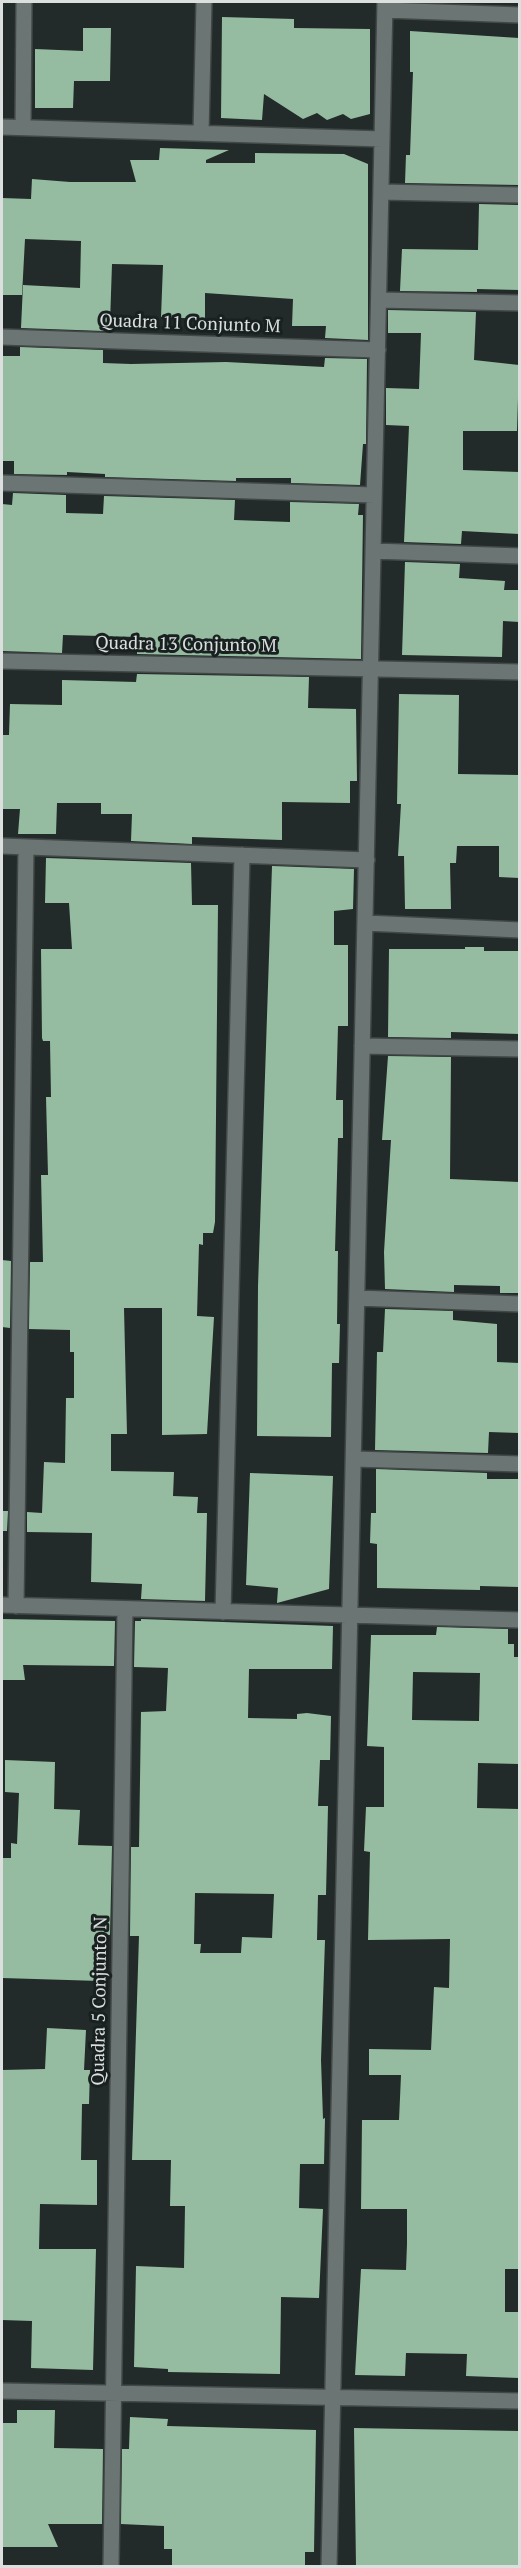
<!DOCTYPE html>
<html>
<head>
<meta charset="utf-8">
<style>
	body { margin:0 }
	#map { position:relative; width:521px; height:2568px; overflow:hidden; background:#222b29; font-family:"PT Serif",serif }
	canvas { display:block }
	.frame { position:absolute; inset:0; border:3px solid #dbe0df; pointer-events:none }
</style>
</head>
<body>
<div id="map">
<canvas width="521" height="2568"></canvas>
<div class="frame"></div>
</div>
<script>
const ctx = document.querySelector('canvas').getContext('2d');
ctx.lineJoin = 'round';
function fill(path, color) { ctx.fillStyle = color; ctx.fill(path, 'evenodd'); }
const toPath = rows => new Path2D(rows.map(r => 'M' + r).join(''));
function strokePath(path, color, width, dash) { ctx.strokeStyle = color; ctx.lineWidth = width; ctx.lineCap = dash ? 'butt' : 'round'; ctx.setLineDash(dash || []); ctx.stroke(path); }
function label(font, color, halo, rows, align = 'center') {
  ctx.font = font + ' "PT Serif",serif'; ctx.lineWidth = 6; ctx.setLineDash([]); ctx.textBaseline = 'middle'; ctx.strokeStyle = halo; ctx.fillStyle = color; for (const [text, x, y, turn = 0] of rows) {
    ctx.save(); ctx.translate(x, y); ctx.rotate((+turn || 0) * Math.PI / 180); ctx.textAlign = isNaN(turn) ? turn : align; if (halo) ctx.strokeText(text, 0, 0); ctx.fillText(text, 0, 0); ctx.restore();
  }
}
const building = toPath([
	[222,17,294,19,294,28,370,29,370,114,351,119,343,114,327,120,317,113,303,119,264,94,262,120,221,118],
	[83,28,111,28,110,81,74,81,73,108,35,108,35,49,83,51],
	[410,31,519,38,519,185,405,183,406,155,410,155,413,72,410,72],
	[160,148,229,150,206,160,206,163,255,163,255,153,344,154,368,164,368,340,325,338,326,326,292,326,293,299,205,293,205,319,161,317,163,265,112,264,110,323,105,323,104,331,21,328,23,285,80,288,81,241,25,239,22,295,2,295,2,198,31,199,32,179,70,182,136,182,130,160,159,160],
	[479,204,519,205,519,290,477,289,477,292,400,291,402,249,478,250],
	[388,310,476,312,474,360,519,365,517,431,463,431,463,470,519,472,519,534,462,531,461,544,404,542,409,426,386,425,386,388,419,389,421,333,388,333],
	[20,347,103,350,103,363,131,364,226,362,324,367,325,358,367,359,366,444,363,444,360,485,291,483,291,478,236,478,236,481,105,477,105,474,67,472,67,475,14,474,14,461,2,461,2,356,20,356],
	[13,493,66,495,66,513,103,514,104,496,235,500,234,520,290,522,290,502,359,504,358,515,363,515,361,659,137,654,138,637,63,635,62,653,2,651,2,504,12,505],
	[405,562,460,564,459,578,505,581,504,590,519,590,519,622,503,621,502,657,402,655],
	[137,674,309,677,308,708,356,709,357,781,350,781,350,803,282,802,282,840,192,837,192,844,131,841,132,814,101,814,101,803,57,803,56,834,18,834,20,809,2,809,2,735,9,735,10,704,62,705,62,680,136,682],
	[399,694,459,695,458,774,519,775,519,878,499,877,499,846,457,846,456,863,450,863,451,909,405,909,404,856,398,856,401,804,397,804],
	[46,858,191,863,192,905,218,905,215,1222,213,1233,203,1233,203,1245,199,1244,197,1316,214,1317,207,1434,162,1435,162,1308,124,1308,127,1434,111,1434,111,1471,174,1472,173,1496,198,1497,197,1513,207,1513,205,1601,141,1599,142,1584,91,1582,92,1533,27,1532,27,1512,42,1513,44,1462,65,1463,66,1398,74,1398,74,1352,70,1352,70,1330,29,1329,30,1262,43,1262,41,1175,48,1175,46,1097,51,1097,50,1041,43,1041,42,1038,41,949,72,949,69,903,45,903],
	[272,866,354,869,353,909,334,911,334,945,348,945,348,1026,338,1026,336,1100,343,1100,343,1138,338,1138,335,1251,338,1251,337,1324,340,1324,339,1363,332,1363,331,1437,257,1436,258,1286],
	[465,947,484,947,484,951,519,951,519,1034,451,1032,451,1038,388,1037,389,949,465,949],
	[388,1056,451,1057,450,1179,519,1182,519,1293,500,1293,500,1286,454,1285,454,1292,385,1289,384,1252,391,1140,382,1140],
	[2,1260,11,1261,10,1328,2,1327],
	[385,1309,453,1311,453,1320,497,1324,497,1362,519,1363,519,1433,489,1432,488,1453,375,1450,377,1352,383,1352],
	[376,1469,487,1473,487,1479,519,1479,519,1587,480,1586,480,1590,377,1588,377,1544,370,1543,371,1513,376,1513],
	[250,1473,333,1476,329,1589,277,1603,278,1588,246,1585],
	[2,1511,8,1511,7,1531,2,1531],
	[2,1619,115,1621,114,1666,23,1665,25,1680,2,1680],
	[141,1619,333,1626,332,1669,249,1669,248,1718,297,1719,297,1714,307,1713,331,1716,330,1760,320,1760,318,1806,328,1806,326,1895,318,1895,317,1940,325,1940,321,2060,323,2119,325,2118,324,2164,300,2164,299,2208,323,2209,319,2298,281,2297,280,2374,168,2372,168,2369,134,2367,136,2266,184,2268,185,2206,170,2206,171,2160,132,2160,139,1936,130,1936,131,1847,139,1847,141,1712,166,1711,168,1668,134,1667,135,1621,141,1621],
	[195,1893,274,1894,272,1938,242,1937,241,1953,200,1953,201,1944,194,1944],
	[437,1627,508,1629,508,1644,514,1644,514,1657,518,1657,519,1764,478,1763,477,1808,519,1809,519,2269,505,2269,505,2312,519,2312,519,2378,466,2376,467,2354,406,2353,405,2376,355,2375,361,2269,406,2270,407,2244,407,2209,361,2209,362,2120,399,2120,400,2098,401,2075,369,2075,369,2049,431,2050,434,1987,449,1988,450,1939,368,1940,370,1852,364,1851,366,1807,384,1807,384,1747,367,1746,371,1635,436,1635],
	[413,1672,480,1673,479,1721,412,1720],
	[5,1760,55,1762,54,1809,80,1810,78,1845,112,1846,110,1935,101,1934,100,1981,2,1978,2,1858,11,1858,11,1843,17,1844,19,1793,5,1792],
	[47,2028,86,2030,84,2070,90,2070,89,2104,82,2104,81,2160,97,2160,97,2205,40,2204,39,2249,96,2249,93,2370,31,2368,32,2321,2,2320,2,2070,45,2069],
	[17,2410,55,2410,54,2448,103,2449,102,2524,48,2524,58,2547,2,2547,2,2423,17,2423],
	[130,2417,168,2419,167,2426,316,2430,314,2552,305,2552,305,2566,172,2566,172,2549,164,2549,164,2526,121,2524,122,2449,129,2449],
	[354,2428,519,2431,519,2566,356,2566]
]);
const street = toPath([
	[385,10,520,15],
	[2,127,382,139],
	[23,127,24,2],
	[201,133,204,2],
	[381,192,520,195],
	[379,300,520,303],
	[2,337,378,350],
	[2,483,374,495],
	[373,551,520,556],
	[2,661,520,672],
	[2,846,367,860],
	[365,923,520,930],
	[362,1046,520,1049],
	[357,1298,520,1304],
	[354,1459,520,1464],
	[2,1605,520,1620],
	[16,1606,26,847],
	[223,1612,242,855],
	[2,2391,520,2401],
	[111,2566,125,1609],
	[329,2566,385,2]
]);
const streetNames = [
	["Quadra 11 Conjunto M",190,324,2],
	["Quadra 13 Conjunto M",186,645,1],
	["Quadra 5 Conjunto N",100,2001,-89]
];
fill(building, '#95bca0');
strokePath(street, '#424847', 18);
strokePath(street, '#6b7573', 15);
label('18px', '#dbe0df', '#192120', streetNames);
</script>
</body>
</html>
